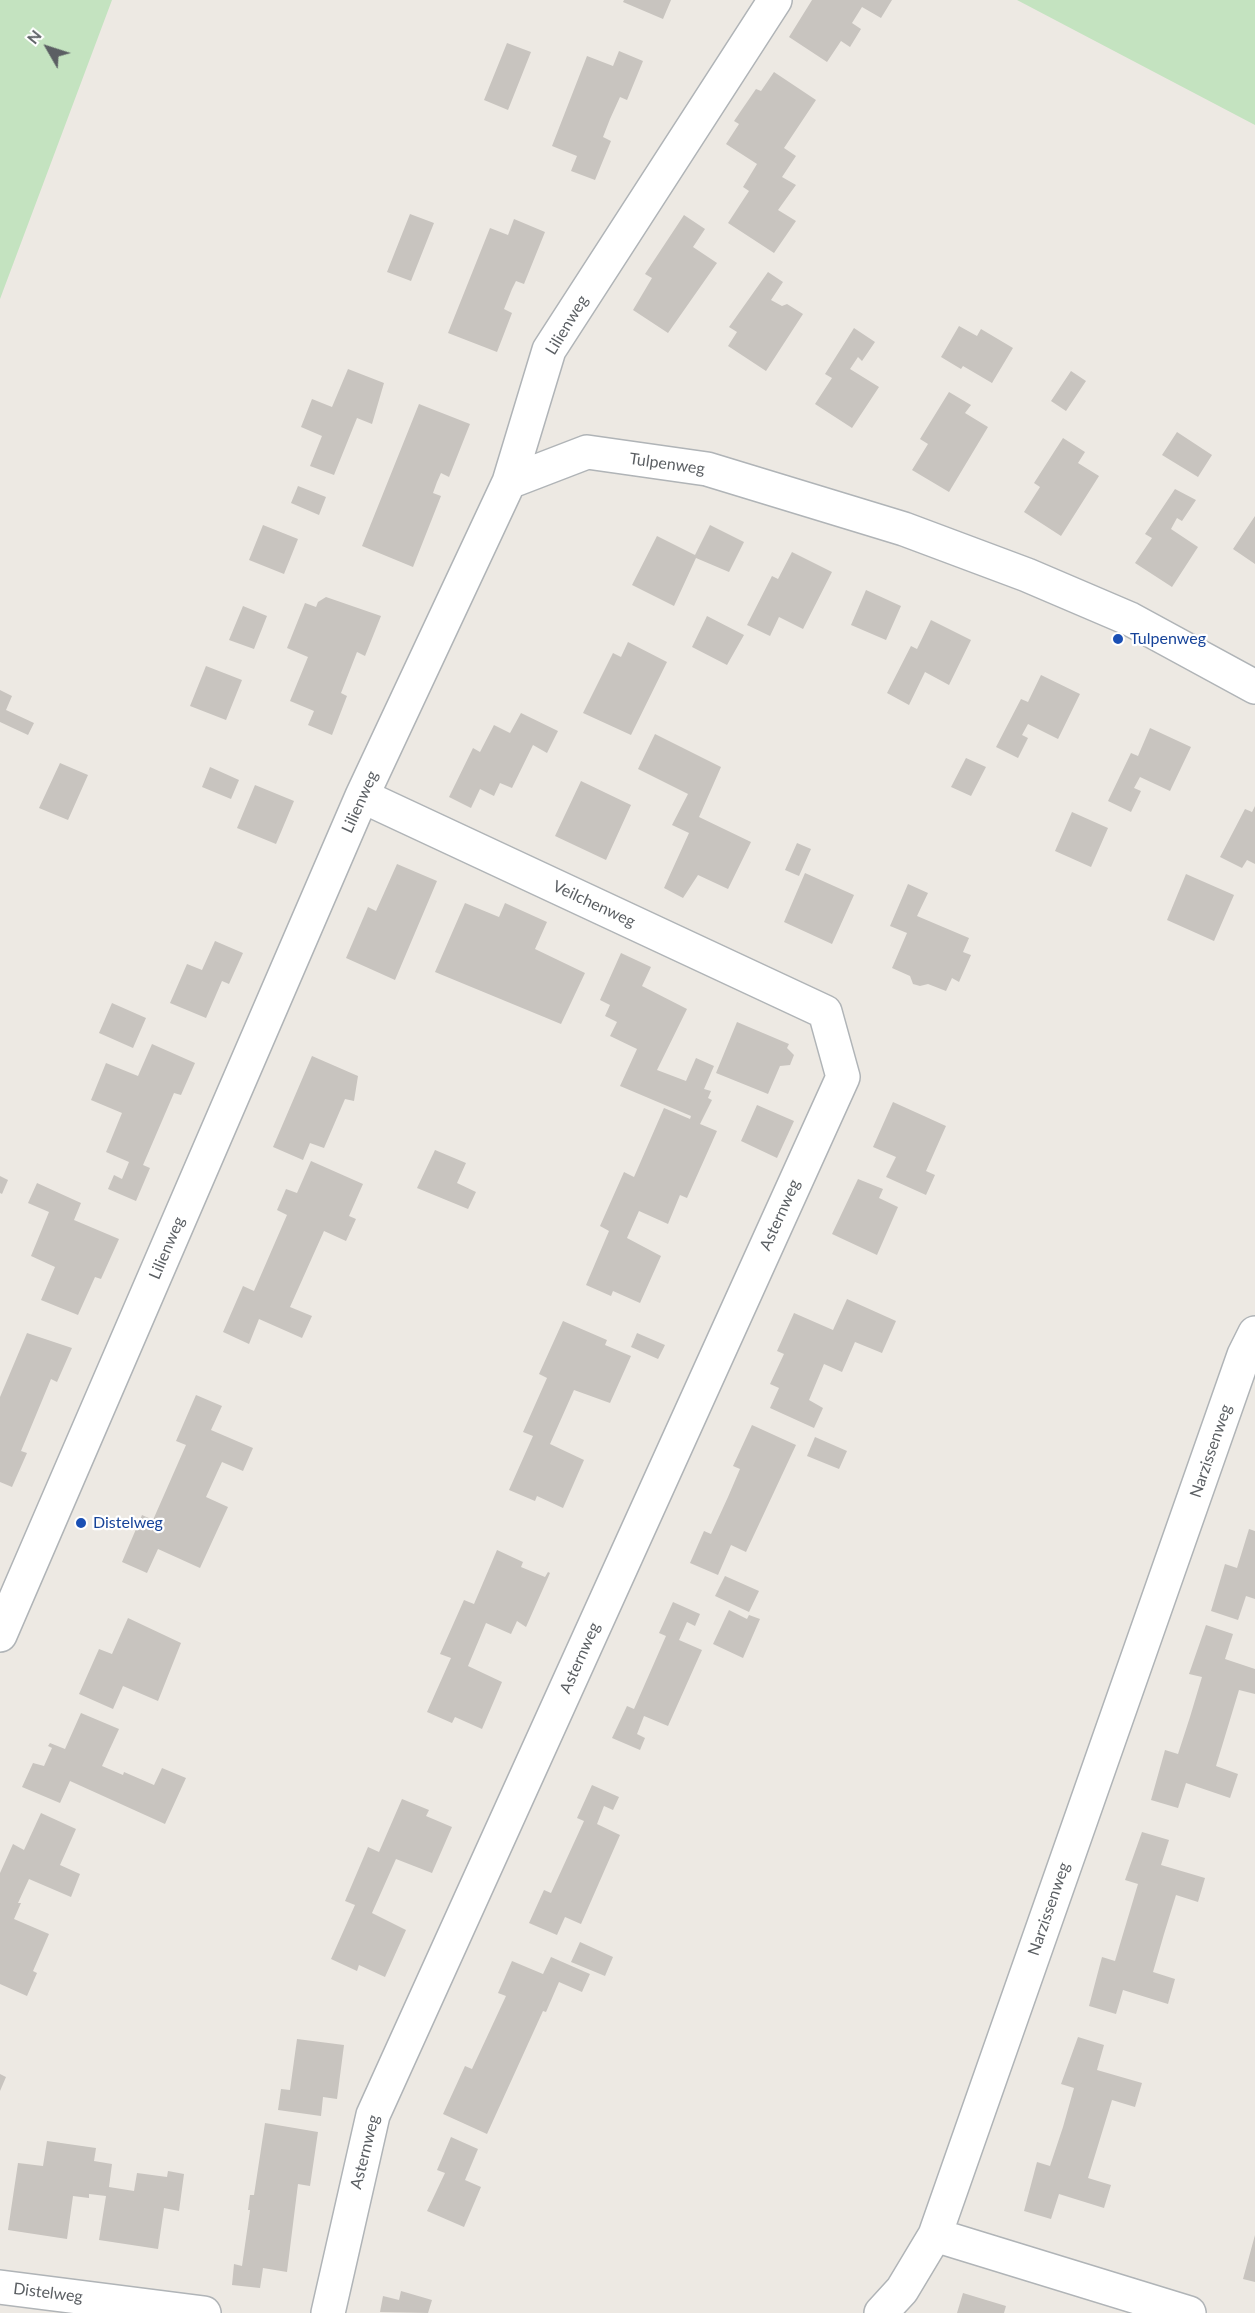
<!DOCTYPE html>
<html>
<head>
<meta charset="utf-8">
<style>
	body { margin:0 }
	#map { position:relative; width:1255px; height:2313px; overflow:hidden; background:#ede9e3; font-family:Lato,sans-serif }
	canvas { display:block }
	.north { position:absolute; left:18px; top:18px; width:60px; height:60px; -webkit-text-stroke:4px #fff; paint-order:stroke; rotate:309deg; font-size:16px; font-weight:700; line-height:24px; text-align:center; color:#5b5f63 }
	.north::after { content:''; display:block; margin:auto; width:21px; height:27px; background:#5b5f63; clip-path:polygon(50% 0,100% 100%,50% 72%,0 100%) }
</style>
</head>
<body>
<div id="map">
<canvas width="1255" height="2313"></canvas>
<div class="north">N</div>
</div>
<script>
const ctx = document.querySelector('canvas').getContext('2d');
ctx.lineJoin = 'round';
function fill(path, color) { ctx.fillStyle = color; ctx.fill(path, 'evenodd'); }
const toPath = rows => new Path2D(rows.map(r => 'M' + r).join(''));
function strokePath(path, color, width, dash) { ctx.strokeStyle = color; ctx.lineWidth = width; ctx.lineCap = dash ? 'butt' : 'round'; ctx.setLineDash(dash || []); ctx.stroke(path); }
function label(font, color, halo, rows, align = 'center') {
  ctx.font = font + ' Lato,sans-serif'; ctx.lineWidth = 4.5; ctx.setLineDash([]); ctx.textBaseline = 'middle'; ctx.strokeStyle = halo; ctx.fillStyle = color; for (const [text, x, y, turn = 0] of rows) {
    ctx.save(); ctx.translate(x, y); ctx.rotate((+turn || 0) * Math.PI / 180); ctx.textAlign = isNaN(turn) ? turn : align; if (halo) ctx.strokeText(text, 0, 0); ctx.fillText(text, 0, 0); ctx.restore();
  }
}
const green = toPath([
	[0,0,112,0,0,299],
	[1017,0,1255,0,1255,125]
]);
const building = toPath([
	[624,0,671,0,663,19,623,2],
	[812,0,892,0,881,18,862,7,852,23,861,29,850,47,841,41,827,62,789,37],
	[507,43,531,52,508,110,484,100],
	[619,51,643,61,627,100,620,97,610,119,603,137,611,141,595,180,571,171,577,156,552,146,587,56,613,66],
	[774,72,816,100,784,148,796,156,782,177,796,185,778,210,796,221,774,253,728,223,749,191,743,187,757,164,726,144,739,124,734,121,756,89,761,91],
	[410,214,434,223,411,281,387,272],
	[684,215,705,229,693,247,717,263,668,333,633,310,652,278,645,274],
	[514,219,545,232,524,284,516,281,512,289,504,309,512,313,497,352,448,333,490,228,508,235],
	[768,272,783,282,771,300,782,306,787,304,803,314,766,371,728,346,737,332,729,327],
	[959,326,977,336,981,329,1013,348,992,383,963,366,961,369,941,357],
	[854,328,875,342,862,361,858,357,850,369,879,387,852,428,815,404,832,378,825,374],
	[348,369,384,383,372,424,357,418,334,475,310,466,322,436,301,427,312,399,332,407],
	[1071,371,1086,381,1066,411,1051,401],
	[949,392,971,405,965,413,988,427,949,492,912,470,928,444,920,439],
	[419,404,470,424,449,477,441,473,437,482,433,493,441,496,413,567,362,546],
	[1177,432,1212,455,1198,477,1162,455],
	[1063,438,1085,452,1078,463,1099,476,1061,536,1024,512,1040,487,1034,483],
	[298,486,326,497,319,515,291,503],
	[1175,489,1196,500,1182,521,1177,518,1171,529,1198,547,1172,587,1135,563,1152,538,1145,534],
	[1255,516,1255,564,1233,549],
	[263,525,298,539,284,574,249,560],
	[710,525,744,542,729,572,696,558,674,606,632,585,657,536,695,555],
	[792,552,832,572,803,629,779,617,770,636,747,625,772,576,778,579],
	[866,590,901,606,886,640,851,625],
	[326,597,381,616,365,656,357,652,341,693,347,696,332,735,308,725,314,711,290,701,308,657,287,648,305,603,316,607,318,602],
	[243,606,267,616,254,649,229,640],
	[707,616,744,635,727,665,692,647],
	[931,620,971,640,949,685,925,672,909,705,887,693,911,646,917,649],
	[628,642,667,662,631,735,583,713,613,653,621,657],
	[206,666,242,680,226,720,190,706],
	[1041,675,1080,694,1058,739,1028,724,1022,735,1028,738,1018,758,996,747,1021,699,1028,702],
	[0,690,12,696,6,710,34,723,28,735,0,722],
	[521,713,558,731,547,753,533,745,512,788,500,783,494,796,480,789,471,808,449,797,473,748,480,752,494,725,510,733],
	[1150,728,1191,747,1170,791,1140,777,1134,788,1141,791,1131,812,1108,801,1131,753,1138,756],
	[655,734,721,767,699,817,751,842,728,889,698,875,683,898,664,888,689,833,672,825,688,794,638,769],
	[966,758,986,767,971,796,951,787],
	[60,763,88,775,68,820,39,808],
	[210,767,239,780,231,799,202,787],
	[581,781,631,805,606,860,555,836],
	[255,785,294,801,276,844,237,828],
	[1255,806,1255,864,1247,860,1242,868,1220,857,1245,809,1252,812],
	[1072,812,1108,828,1091,867,1055,851],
	[797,843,811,849,799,876,785,870],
	[397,864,437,881,395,980,346,958,368,907,376,911],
	[805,873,854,895,832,944,784,922],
	[1186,874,1234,895,1214,941,1167,920],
	[908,884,928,893,917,916,969,938,963,952,971,955,959,982,952,978,946,991,928,984,920,986,913,984,910,976,892,968,907,933,890,926],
	[465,903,499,917,505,903,547,922,535,949,585,973,561,1024,435,972],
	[215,941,243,953,229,984,222,981,206,1018,170,1003,187,964,202,970],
	[621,953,651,967,642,986,687,1009,657,1070,686,1081,696,1058,714,1066,704,1089,711,1091,708,1098,712,1100,700,1124,717,1131,687,1198,680,1195,668,1224,639,1211,627,1238,661,1256,640,1303,613,1291,611,1296,586,1285,609,1231,600,1226,624,1172,634,1177,664,1108,690,1119,691,1116,620,1086,637,1049,610,1036,617,1022,605,1016,610,1005,600,1000],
	[112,1003,146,1018,133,1048,99,1033],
	[737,1022,789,1044,787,1048,794,1055,790,1065,780,1066,768,1094,716,1073],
	[152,1044,195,1063,181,1095,174,1093,143,1165,150,1168,136,1201,108,1189,114,1175,122,1179,129,1162,106,1152,122,1113,91,1100,106,1063,138,1076],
	[312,1056,358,1076,354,1101,345,1099,324,1148,310,1143,303,1160,273,1147],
	[893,1102,946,1126,926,1171,935,1175,926,1195,886,1177,896,1157,873,1147],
	[757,1105,794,1121,777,1158,741,1141],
	[435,1150,466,1163,457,1183,476,1192,468,1209,417,1188],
	[311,1161,363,1184,349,1216,356,1219,346,1241,324,1231,290,1307,312,1316,302,1338,259,1319,249,1344,223,1332,243,1286,254,1291,287,1215,277,1210,286,1189,297,1193],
	[0,1176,8,1180,2,1194,0,1193],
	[858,1179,883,1189,879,1198,898,1207,877,1255,832,1234],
	[37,1183,81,1203,74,1220,119,1239,101,1279,95,1277,78,1315,41,1300,55,1267,31,1256,49,1212,28,1203],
	[847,1299,896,1321,882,1353,855,1342,842,1372,824,1364,809,1400,823,1408,814,1428,770,1408,779,1388,770,1384,784,1354,777,1351,794,1313,833,1330],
	[563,1321,607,1340,605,1345,631,1356,610,1403,574,1390,550,1444,584,1460,563,1508,537,1496,535,1501,509,1490,533,1436,523,1432,547,1378,539,1374],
	[27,1333,72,1348,57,1382,51,1379,21,1451,27,1453,12,1487,0,1482,0,1397],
	[637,1333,665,1345,658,1359,631,1347],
	[196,1395,222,1406,211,1430,253,1448,243,1471,222,1462,206,1497,228,1507,200,1568,158,1549,147,1573,122,1562,142,1515,153,1520,186,1445,176,1441],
	[752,1425,796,1445,746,1552,731,1545,718,1575,690,1563,704,1531,711,1534,728,1497,740,1469,733,1466],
	[815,1437,847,1451,839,1469,807,1456],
	[1249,1529,1255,1531,1255,1599,1246,1596,1238,1620,1211,1611,1225,1564,1237,1568],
	[497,1550,523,1562,521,1567,545,1577,548,1572,550,1573,526,1627,517,1621,511,1634,486,1623,468,1666,502,1682,482,1729,455,1717,452,1723,427,1712,451,1658,440,1654,464,1600,474,1604],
	[725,1576,759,1591,749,1612,715,1596],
	[673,1602,700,1614,695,1626,687,1622,679,1640,702,1650,668,1726,644,1716,637,1734,645,1738,640,1750,612,1738,627,1706,634,1709,666,1636,659,1633],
	[729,1610,747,1619,749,1615,760,1619,743,1658,713,1644],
	[128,1618,181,1643,158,1701,123,1686,113,1709,79,1694,99,1649,112,1654],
	[1206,1625,1233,1634,1225,1659,1255,1669,1255,1694,1239,1690,1216,1766,1238,1774,1230,1798,1186,1783,1178,1808,1151,1800,1165,1750,1178,1754,1190,1717,1202,1677,1189,1674],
	[81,1713,119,1729,102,1766,123,1775,124,1772,154,1785,162,1768,186,1778,165,1824,70,1781,60,1803,22,1787,33,1763,44,1766,52,1748,48,1746,50,1743,65,1749],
	[592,1785,619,1797,613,1810,604,1806,597,1824,620,1835,581,1924,565,1917,557,1935,529,1923,544,1890,551,1893,584,1821,577,1818],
	[402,1799,429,1810,426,1816,452,1827,432,1873,396,1859,372,1913,406,1930,385,1977,359,1965,357,1971,331,1959,355,1905,345,1901,368,1847,379,1852],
	[41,1813,76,1829,60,1865,80,1874,71,1897,29,1879,18,1903,21,1903,14,1919,49,1934,33,1971,37,1973,27,1996,0,1984,0,1873,13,1844,24,1850],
	[1142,1832,1169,1840,1161,1865,1205,1878,1198,1902,1176,1895,1164,1934,1153,1972,1175,1979,1168,2004,1123,1990,1116,2014,1089,2006,1102,1957,1115,1961,1138,1884,1125,1880],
	[580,1942,613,1957,605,1976,571,1962],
	[551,1957,590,1974,582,1992,559,1982,546,2012,543,2011,487,2134,443,2114,465,2066,472,2069,506,1996,498,1993,512,1961,543,1974],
	[1078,2037,1104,2045,1097,2070,1142,2083,1135,2107,1112,2100,1088,2178,1111,2185,1104,2208,1059,2194,1051,2219,1024,2211,1037,2162,1050,2166,1063,2127,1074,2088,1061,2084],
	[297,2039,344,2045,337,2099,323,2097,321,2116,278,2110,281,2089,290,2090],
	[0,2074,6,2077,0,2091],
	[265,2123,318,2132,310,2186,298,2184,287,2272,263,2268,260,2288,232,2285,234,2264,242,2266,250,2210,248,2210,250,2195,254,2195],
	[451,2137,478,2149,465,2180,481,2187,464,2227,427,2211,445,2173,437,2170],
	[47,2141,96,2148,94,2161,112,2164,109,2187,134,2191,137,2173,167,2177,168,2171,184,2174,179,2211,164,2208,158,2249,99,2240,106,2196,89,2194,89,2198,73,2196,67,2239,8,2230,18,2163,43,2166],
	[1255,2235,1255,2282,1243,2279],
	[401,2291,432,2300,428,2313,380,2312,383,2296,399,2300],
	[963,2293,1006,2306,1004,2313,957,2313]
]);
const minor = toPath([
	[509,482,587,452,707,469,904,529,1027,575,1130,619,1255,687],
	[0,1635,362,796,509,482,549,350,775,0],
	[935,2235,1189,2313],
	[0,2287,204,2313],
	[328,2313,373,2115,843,1077,825,1012,362,796],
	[881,2313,902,2290,935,2235,1244,1355,1255,1333]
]);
const markers = [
	[1118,639,6,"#1a4fb4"],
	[81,1523,6,"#1a4fb4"]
];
const streetNames = [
	["Lilienweg",567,325,-59],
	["Tulpenweg",667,464,8],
	["Lilienweg",360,802,-66],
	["Veilchenweg",594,904,25],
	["Asternweg",780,1215,-66],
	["Lilienweg",167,1248,-67],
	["Narzissenweg",1211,1451,-71],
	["Asternweg",580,1658,-66],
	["Narzissenweg",1049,1909,-71],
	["Asternweg",365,2152,-76],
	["Distelweg",48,2293,7]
];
const transitNames = [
	["Tulpenweg",1130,639],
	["Distelweg",93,1523]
];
fill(green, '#c4e3c0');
fill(building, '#c8c4bf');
strokePath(minor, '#b0b4b7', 36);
strokePath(minor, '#fff', 33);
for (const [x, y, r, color] of markers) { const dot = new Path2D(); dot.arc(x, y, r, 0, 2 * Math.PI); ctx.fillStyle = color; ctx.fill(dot); strokePath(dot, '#fff', 2); }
label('16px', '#5b5f63', '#fff', streetNames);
label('16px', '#164399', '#fff', transitNames, 'left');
</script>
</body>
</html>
